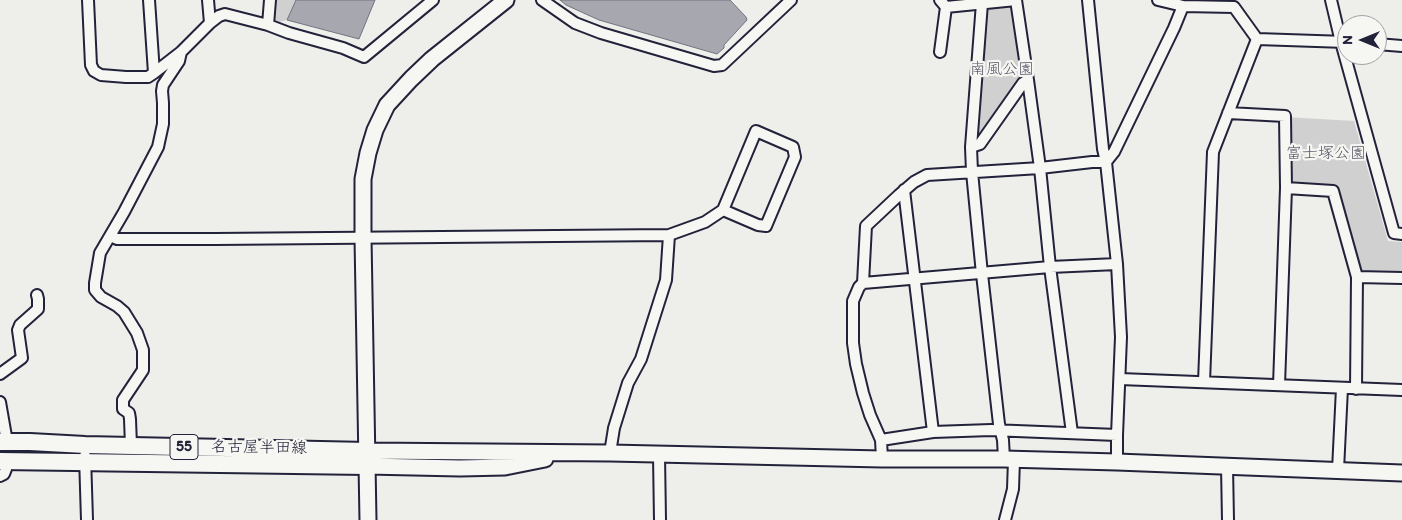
<!DOCTYPE html>
<html>
<head>
<meta charset="utf-8">
<style>
	body { margin:0 }
	#map { position:relative; width:1402px; height:520px; overflow:hidden; background:#eeeeeb; font-family:Itim,sans-serif }
	canvas { display:block }
	.north { position:absolute; left:1337px; top:15px; width:50px; height:50px; box-sizing:border-box; background:#f6f6f2; border:1px solid #a1a1a9; border-radius:50%; rotate:270deg; font-size:14px; font-weight:700; line-height:20px; text-align:center; color:#22223b }
	.north::after { content:''; display:block; margin:auto; width:18px; height:22px; background:#22223b; clip-path:polygon(50% 0,100% 100%,50% 72%,0 100%) }
</style>
</head>
<body>
<div id="map">
<canvas width="1402" height="520"></canvas>
<div class="north">N</div>
</div>
<script>
const ctx = document.querySelector('canvas').getContext('2d');
ctx.lineJoin = 'round';
function fill(path, color) { ctx.fillStyle = color; ctx.fill(path, 'evenodd'); }
const toPath = rows => new Path2D(rows.map(r => 'M' + r).join(''));
function strokePath(path, color, width, dash) { ctx.strokeStyle = color; ctx.lineWidth = width; ctx.lineCap = dash ? 'butt' : 'round'; ctx.setLineDash(dash || []); ctx.stroke(path); }
function label(font, color, halo, rows, align = 'center') {
  ctx.font = font + ' Itim,"Klee One",sans-serif'; ctx.lineWidth = 4.5; ctx.setLineDash([]); ctx.textBaseline = 'middle'; ctx.strokeStyle = halo; ctx.fillStyle = color; for (const [text, x, y, turn = 0] of rows) {
    ctx.save(); ctx.translate(x, y); ctx.rotate((+turn || 0) * Math.PI / 180); ctx.textAlign = isNaN(turn) ? turn : align; if (halo) ctx.strokeText(text, 0, 0); ctx.fillText(text, 0, 0); ctx.restore();
  }
}
const green = toPath([
	[270,0,296,0,287,20,268,25],
	[1016,0,1028,80,971,147,982,3],
	[1285,117,1354,121,1388,241,1402,242,1402,278,1357,277,1333,191,1286,188]
]);
const water = toPath([
	[296,0,375,0,359,39,287,20,296,0],
	[560,0,730,0,746,17,747,20,724,45,724,48,717,54,599,20,566,5,560,0]
]);
const street = toPath([
	[88,0,91,65,94,71,101,75,126,77,148,77,154,73,181,52,210,23,219,16,225,14,268,25,289,33,343,48,364,57,433,0],
	[149,0,154,73],
	[208,0,210,23],
	[542,0,575,23,601,33,714,66,722,65,791,0],
	[940,0,946,7,1016,0],
	[1088,0,1103,149,1106,162,1117,264,1121,337,1117,435,1117,462],
	[1158,0,1183,6,1234,7],
	[1331,0,1341,42,1394,233,1402,234],
	[982,3,971,147,972,172,982,274,999,424,1003,440,1004,459],
	[1234,7,1257,39],
	[268,25,270,0],
	[1257,39,1346,42],
	[1377,44,1402,46],
	[940,52,946,7],
	[1028,80,1040,168,1050,267,1072,433],
	[1228,113,1285,116,1286,188,1279,385],
	[971,147,980,144,1023,83,1028,80,1016,0],
	[1286,188,1333,191,1357,277,1356,389],
	[904,190,933,432],
	[110,236,117,239,215,239,669,235,705,222,723,210,758,225,766,226,795,157,793,147,756,131,723,210],
	[1357,277,1402,278],
	[863,283,1050,267,1117,264],
	[0,374,22,358,18,330,20,325,38,309,38,299,37,295],
	[1120,379,1402,390],
	[1204,382,1213,152,1257,39],
	[0,402,7,442],
	[881,440,870,415,863,393,856,364,853,343,853,301,859,287,863,283,866,226,899,195,914,182,927,175,1040,168,1092,162,1106,162,1114,152,1174,28,1183,6],
	[131,446,130,419,129,413,123,409,123,400,143,370,143,350,137,333,124,312,117,306,101,297,95,290,95,283,100,253,124,212,158,147,163,124,163,103,162,91,163,85,179,61,181,52],
	[610,453,614,428,628,383,641,359,666,280,669,235],
	[659,455,660,520],
	[85,456,87,520],
	[882,459,881,440,933,432,991,430,1117,435],
	[1227,466,1228,520],
	[1338,470,1342,388],
	[0,476,4,474,6,469,6,461],
	[1005,520,1013,489,1014,460]
]);
const secondary = toPath([
	[368,451,610,453,882,459,1004,459,1117,462,1402,473],
	[367,466,460,468,505,467,545,459],
	[368,520,363,238,363,179,368,153,375,130,387,105,411,79,432,59,506,0]
]);
const primary = toPath([
	[0,442,30,442,85,445,368,451],
	[0,461,367,466]
]);
const shields = [
	[184,447,28]
];
const shieldNames = [
	["55",184,447]
];
const parkNames = [
	["南風公園",1002,70],
	["富士塚公園",1326,154]
];
const streetNames = [
	["名古屋半田線",259,448,1]
];
fill(green, '#d0d0d1');
fill(water, '#a7a7af');
strokePath(water, '#727281', 1);
strokePath(street, '#22223b', 14);
strokePath(secondary, '#22223b', 19);
strokePath(primary, '#22223b', 20);
strokePath(street, '#f6f6f2', 10);
strokePath(secondary, '#f6f6f2', 15);
strokePath(primary, '#f6f6f2', 16);
for (const [x, y, w] of shields) { const box = new Path2D(); box.roundRect(x - w / 2, y - 12.5, w, 25, 4); ctx.fillStyle = '#f6f6f2'; ctx.fill(box); strokePath(box, '#22223b', 1); }
label('bold 15px', '#22223b', null, shieldNames);
label('16px', '#565668', '#f6f6f2', parkNames);
label('16px', '#22223b', '#f6f6f2', streetNames);
</script>
</body>
</html>
